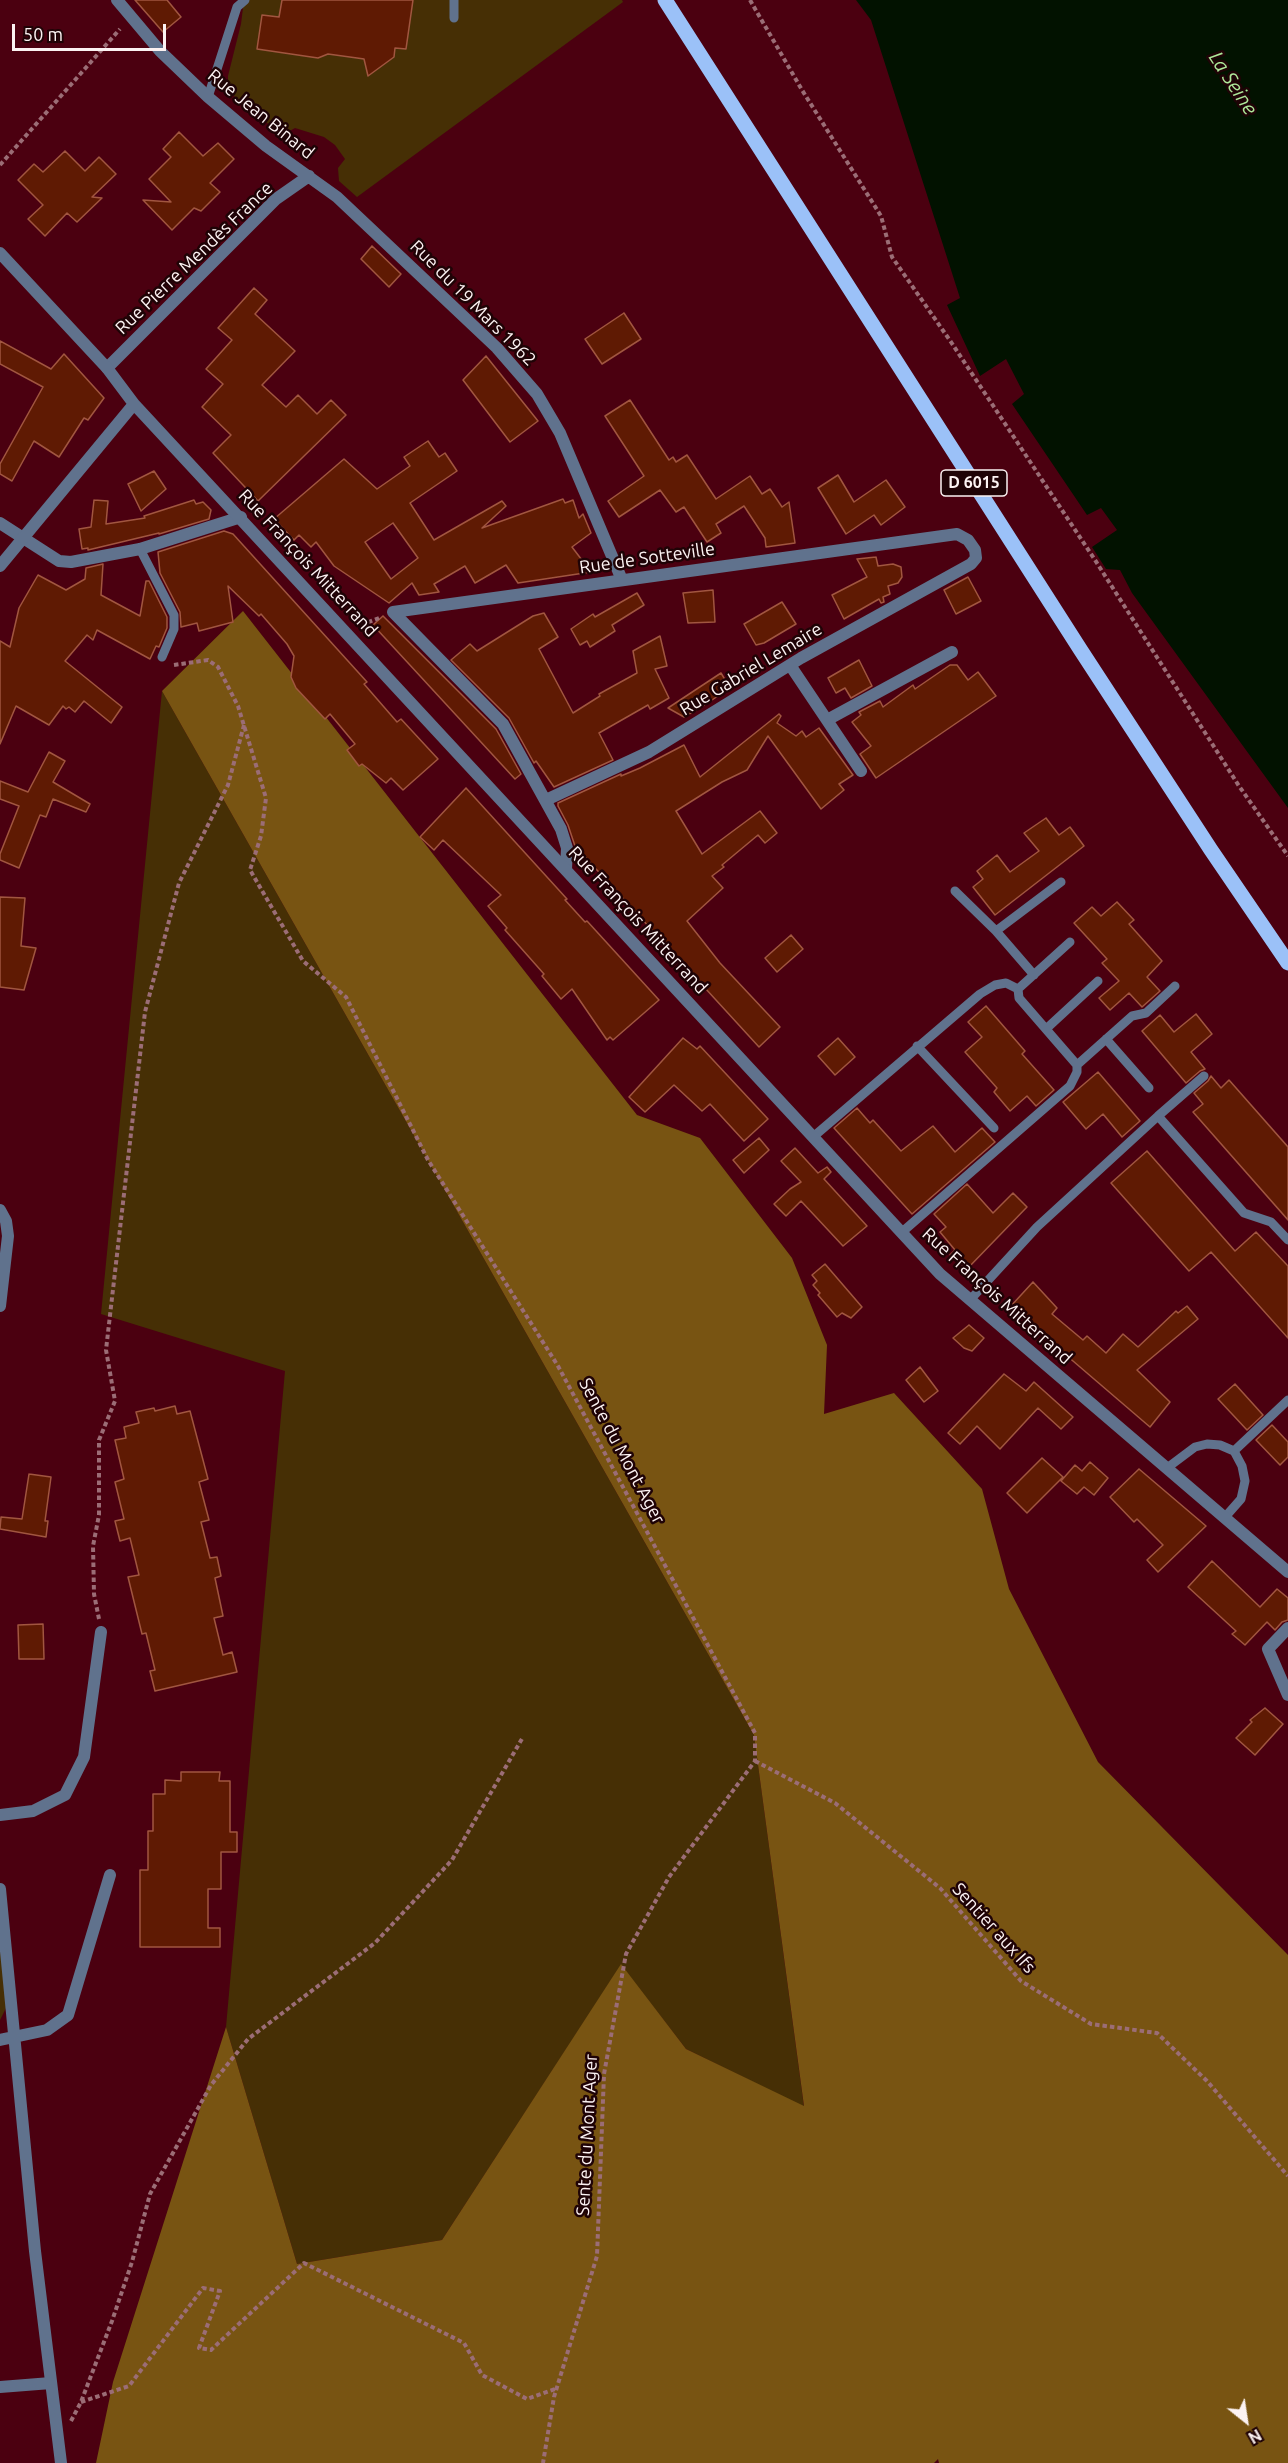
<!DOCTYPE html>
<html>
<head>
<meta charset="utf-8">
<style>
	body { margin:0 }
	#map { position:relative; width:1288px; height:2463px; overflow:hidden; background:#4b0010; font-family:Ubuntu,sans-serif }
	canvas { display:block }
	.north { position:absolute; left:1216px; top:2391px; width:60px; height:60px; -webkit-text-stroke:4px #1f0306; paint-order:stroke; rotate:150deg; font-size:16px; font-weight:700; line-height:24px; text-align:center; color:#fcf2f2 }
	.north::after { content:''; display:block; margin:auto; width:21px; height:27px; background:#fcf2f2; clip-path:polygon(50% 0,100% 100%,50% 72%,0 100%) }
	.scale { position:absolute; left:12px; top:24px; width:154px; height:27px; box-sizing:border-box; border:3px solid #fcf2f2; border-top:0; padding-left:8px; font-size:18px; line-height:21px; white-space:nowrap; color:#fcf2f2; -webkit-text-stroke:4px #1f0306; paint-order:stroke }
</style>
</head>
<body>
<div id="map">
<canvas width="1288" height="2463"></canvas>
<div class="north">N</div>
<div class="scale">50 m</div>
</div>
<script>
const ctx = document.querySelector('canvas').getContext('2d');
ctx.lineJoin = 'round';
function fill(path, color) { ctx.fillStyle = color; ctx.fill(path, 'evenodd'); }
const toPath = rows => new Path2D(rows.map(r => 'M' + r).join(''));
function strokePath(path, color, width, dash) { ctx.strokeStyle = color; ctx.lineWidth = width; ctx.lineCap = dash ? 'butt' : 'round'; ctx.setLineDash(dash || []); ctx.stroke(path); }
function label(font, color, halo, rows, align = 'center') {
  ctx.font = font + ' Ubuntu,sans-serif'; ctx.lineWidth = 5; ctx.setLineDash([]); ctx.textBaseline = 'middle'; ctx.strokeStyle = halo; ctx.fillStyle = color; for (const [text, x, y, turn = 0] of rows) {
    ctx.save(); ctx.translate(x, y); ctx.rotate((+turn || 0) * Math.PI / 180); ctx.textAlign = isNaN(turn) ? turn : align; if (halo) ctx.strokeText(text, 0, 0); ctx.fillText(text, 0, 0); ctx.restore();
  }
}
const green = toPath([
	[244,0,622,0,623,2,357,197,339,181,338,168,345,159,335,145,324,137,295,128,286,133,277,131,228,91,228,76,241,24],
	[162,691,754,1735,804,2107,686,2049,621,1965,442,2240,297,2264,226,2027,285,1371,101,1314],
	[0,1935,7,2006,0,2020]
]);
const forest = toPath([
	[243,611,637,1115,700,1138,792,1258,827,1345,824,1414,894,1393,982,1489,1009,1589,1098,1762,1288,1955,1288,2463,939,2463,938,2459,934,2463,96,2463,113,2382,226,2027,297,2264,442,2240,621,1964,686,2049,804,2106,754,1735,162,691]
]);
const water = toPath([
	[856,0,1288,0,1288,808,1132,593,1120,570,1106,569,1092,547,1117,530,1101,508,1087,515,1012,404,1024,394,1006,359,980,376,947,305,960,298,871,20]
]);
const building = toPath([
	[135,0,167,0,181,17,163,32,135,0],
	[282,0,413,0,406,49,395,48,394,57,368,76,364,59,357,58,328,54,318,58,257,49,262,15,279,17,282,0],
	[179,132,203,156,218,143,234,159,210,183,220,192,201,211,194,208,172,230,143,200,171,202,149,179,171,157,163,149,179,132],
	[65,151,85,171,99,157,116,174,92,197,102,198,77,222,67,213,45,236,28,219,43,205,18,180,34,164,43,172,65,151],
	[372,246,401,274,389,287,361,259,372,246],
	[254,288,267,300,255,314,295,351,262,385,286,407,298,395,317,414,331,400,346,415,258,501,213,453,231,435,202,407,223,384,206,369,232,340,218,328,254,288],
	[624,313,641,339,602,364,585,339,624,313],
	[0,341,51,369,64,354,104,398,88,420,84,418,59,457,34,441,12,481,0,474,0,464,43,387,0,364,0,341],
	[486,356,538,421,510,442,463,380,486,356],
	[630,400,669,460,673,457,676,462,687,455,716,499,750,476,762,494,770,489,782,507,789,502,795,543,766,547,765,538,744,506,716,524,721,533,707,542,684,507,676,512,660,490,619,517,608,501,644,476,605,416,630,400],
	[428,441,439,457,445,453,457,471,410,503,434,540,502,501,506,506,482,528,563,499,565,503,573,500,579,518,583,514,591,533,572,547,591,572,518,583,506,565,475,583,465,566,434,584,439,592,419,595,412,583,389,603,334,566,316,542,311,547,299,535,294,540,274,519,344,459,377,489,410,466,404,457,428,441],
	[393,523,418,558,391,579,365,542,393,523],
	[154,471,166,489,141,511,128,484,154,471],
	[838,475,854,502,886,480,905,507,881,525,874,515,846,534,818,488,838,475],
	[94,500,108,501,106,524,145,518,144,516,194,500,196,504,203,502,211,510,209,519,159,534,159,533,88,550,88,548,82,549,79,529,91,527,94,500],
	[224,531,233,534,367,682,364,684,397,722,401,719,438,759,403,790,391,778,386,783,362,764,359,766,347,750,355,744,330,714,325,719,296,688,291,677,294,656,287,644,261,614,259,616,228,586,233,622,199,631,197,623,181,627,180,612,160,573,158,552,224,531],
	[876,557,878,566,893,564,901,567,902,577,898,583,888,586,890,594,883,597,884,602,881,603,879,599,844,619,832,595,867,577,857,559,876,557],
	[103,564,101,595,140,616,146,581,149,581,167,617,167,628,159,647,156,646,150,659,97,630,93,640,87,635,65,661,122,707,111,723,84,701,75,712,69,707,66,709,63,706,49,725,16,706,0,744,0,641,10,647,19,608,38,575,66,590,85,579,86,568,103,564],
	[968,577,981,601,956,614,944,590,968,577],
	[713,590,715,622,688,623,683,593,713,590],
	[637,593,644,605,612,625,615,631,590,647,587,641,580,645,571,629,593,614,595,617,637,593],
	[782,602,796,624,764,643,756,645,744,624,782,602],
	[544,613,558,637,539,649,573,713,600,696,599,694,637,673,633,651,660,636,667,666,655,669,669,698,650,709,648,705,599,733,613,760,554,787,536,761,534,763,509,718,451,660,470,644,477,651,533,616,544,613],
	[383,616,496,729,521,774,515,779,373,625,383,616],
	[859,660,872,686,851,698,845,688,836,693,828,678,859,660],
	[950,665,957,665,968,680,978,672,996,696,876,778,860,754,871,746,852,722,861,715,859,712,880,701,883,707,913,685,915,689,950,665],
	[721,673,730,688,709,702,684,717,668,708,721,673],
	[779,714,781,716,777,723,796,736,802,731,806,737,819,728,853,775,839,784,844,790,821,809,768,736,747,770,722,782,676,811,702,854,760,811,777,833,765,843,758,835,722,865,724,867,712,876,723,888,687,921,720,963,780,1027,759,1047,575,846,568,825,558,806,558,803,621,774,621,776,640,768,684,745,700,777,779,714],
	[49,752,65,761,53,782,90,804,86,812,53,799,46,817,40,815,19,868,0,860,0,854,19,806,0,799,0,781,28,792,49,752],
	[466,788,567,899,565,900,585,922,587,921,659,1000,613,1040,610,1037,607,1040,572,989,561,999,542,976,544,974,505,930,507,928,488,906,501,895,443,840,434,850,420,837,466,788],
	[1046,818,1059,835,1070,827,1084,846,995,915,973,887,983,879,977,871,997,855,1010,872,1039,851,1024,833,1046,818],
	[0,897,25,898,21,946,36,948,24,990,0,987,0,897],
	[1117,902,1134,920,1129,924,1162,961,1147,977,1160,991,1142,1007,1129,993,1110,1010,1099,998,1119,981,1102,963,1107,959,1074,923,1092,907,1101,916,1117,902],
	[791,935,803,949,777,972,765,958,791,935],
	[986,1006,1025,1051,1022,1054,1054,1090,1036,1106,1027,1096,1010,1111,994,1092,997,1088,965,1052,982,1037,968,1022,986,1006],
	[1196,1014,1212,1034,1191,1052,1205,1069,1200,1071,1186,1083,1142,1031,1160,1015,1174,1032,1196,1014],
	[683,1038,697,1049,700,1046,768,1119,744,1141,710,1104,702,1111,674,1085,645,1112,629,1097,683,1038],
	[838,1038,855,1057,835,1075,818,1056,838,1038],
	[1098,1072,1140,1121,1122,1137,1103,1114,1086,1129,1063,1102,1098,1072],
	[1211,1076,1221,1088,1229,1080,1288,1147,1288,1220,1193,1112,1203,1104,1194,1093,1208,1081,1211,1076],
	[857,1108,870,1123,873,1120,901,1151,933,1126,955,1152,982,1128,995,1142,912,1214,834,1128,857,1108],
	[759,1138,769,1150,744,1173,733,1160,759,1138],
	[795,1148,818,1173,827,1167,831,1172,824,1179,867,1226,843,1246,801,1201,786,1216,774,1204,790,1189,801,1182,781,1161,795,1148],
	[1147,1151,1235,1251,1256,1232,1288,1266,1288,1338,1211,1252,1189,1271,1111,1183,1147,1151],
	[967,1184,993,1213,1013,1193,1027,1207,967,1269,950,1255,955,1250,940,1232,946,1227,934,1214,967,1184],
	[825,1264,862,1307,851,1318,842,1313,837,1317,818,1295,820,1293,813,1285,817,1281,812,1275,825,1264],
	[1033,1282,1057,1308,1052,1314,1083,1340,1087,1336,1106,1353,1123,1334,1138,1347,1176,1311,1178,1313,1187,1306,1198,1319,1137,1370,1170,1402,1150,1427,1010,1307,1033,1282],
	[969,1325,984,1338,972,1351,964,1348,953,1338,969,1325],
	[920,1367,938,1391,924,1402,906,1380,920,1367],
	[1004,1374,1026,1391,1034,1382,1073,1417,1061,1429,1038,1408,1000,1449,977,1426,960,1444,948,1433,1004,1374],
	[1235,1384,1263,1415,1247,1430,1218,1399,1235,1384],
	[175,1406,177,1414,190,1411,203,1460,208,1479,199,1482,209,1520,201,1522,210,1558,217,1557,221,1576,215,1578,223,1616,214,1618,223,1655,232,1652,237,1672,155,1691,150,1671,155,1670,146,1633,142,1634,128,1577,139,1575,130,1538,120,1541,115,1521,124,1519,115,1482,124,1479,115,1440,126,1438,124,1427,139,1423,136,1412,154,1408,155,1411,175,1406],
	[1272,1425,1288,1442,1288,1457,1280,1465,1256,1440,1272,1425],
	[1042,1458,1063,1477,1027,1513,1007,1493,1042,1458],
	[1090,1462,1108,1478,1094,1495,1084,1487,1077,1494,1061,1481,1075,1465,1082,1471,1090,1462],
	[1139,1469,1206,1526,1158,1572,1147,1560,1163,1545,1137,1519,1134,1522,1110,1497,1139,1469],
	[29,1474,51,1477,45,1521,48,1521,46,1537,0,1529,1,1517,22,1519,29,1474],
	[1212,1561,1260,1607,1277,1589,1288,1598,1288,1620,1282,1622,1275,1630,1267,1622,1245,1645,1232,1634,1236,1631,1188,1587,1212,1561],
	[43,1624,44,1659,19,1659,18,1625,43,1624],
	[1265,1708,1283,1724,1255,1755,1236,1738,1252,1722,1250,1720,1265,1708],
	[181,1772,220,1772,219,1781,230,1781,230,1832,237,1832,237,1852,221,1852,221,1889,208,1889,208,1928,220,1928,220,1947,140,1947,140,1870,148,1870,148,1831,153,1831,153,1794,165,1794,165,1780,181,1781,181,1772]
]);
const path = toPath([
	[750,0,802,90,881,216,892,257,951,342,1095,560,1239,786,1288,856],
	[0,165,120,29],
	[361,625,379,618],
	[174,665,208,660,218,667,238,706,266,798,261,836,250,870,303,961,346,997,428,1160,558,1366,755,1733,755,1761,669,1877,626,1954,604,2074,597,2256,554,2397,543,2463],
	[99,1619,94,1594,93,1546,99,1515,99,1440,115,1401,106,1350,145,1012,179,883,228,785,244,725],
	[755,1761,835,1803,940,1888,1021,1981,1091,2024,1157,2033,1207,2081,1288,2176],
	[81,2402,129,2386,203,2288,220,2291,199,2348,211,2350,304,2263,464,2343,482,2375,527,2399,555,2389],
	[71,2421,81,2402,112,2321,132,2262,150,2194,211,2085,248,2039,375,1943,452,1860,523,1737]
]);
const service = toPath([
	[454,0,454,18],
	[208,97,237,7,245,0],
	[140,549,174,615,174,629,162,657],
	[955,891,996,931],
	[1034,975,996,931,1061,882],
	[1046,1029,1098,981],
	[1106,1039,1149,1088],
	[917,1046,994,1128],
	[1077,1065,1132,1016,1146,1013,1175,986],
	[1158,1116,1204,1076],
	[813,1137,980,994,995,985,1006,983,1018,989],
	[901,1233,1070,1086,1077,1072,1077,1065,1019,998,1018,989,1070,942],
	[970,1300,1037,1227,1158,1116,1244,1213,1271,1222,1288,1240],
	[1234,1451,1288,1400],
	[1167,1468,1195,1447,1207,1444,1220,1445,1234,1451,1242,1466,1245,1481,1241,1499,1226,1516]
]);
const minor = toPath([
	[117,0,160,51,208,97,266,146,337,197,497,348,537,394,560,433,622,580],
	[107,368,276,199,309,176],
	[0,523,59,561,71,562,140,549,241,517],
	[393,612,957,534,968,540,975,550,976,558,971,564,801,658,649,752,546,800],
	[393,612,503,724,561,829,567,848,566,869],
	[790,665,861,771],
	[827,720,952,652],
	[0,1210,6,1221,8,1236,0,1306],
	[1288,1628,1268,1649,1288,1695],
	[0,1815,33,1811,65,1795,84,1757,101,1632],
	[0,1889,35,2251,61,2463],
	[0,2040,47,2030,68,2015,110,1875],
	[0,2387,51,2383]
]);
const tertiary = toPath([
	[0,253,107,368,134,404,940,1274,1288,1572],
	[0,566,134,404]
]);
const primary = toPath([
	[665,0,1080,649,1211,850,1288,963]
]);
const shields = [
	[974,483,66]
];
const shieldNames = [
	["D 6015",974,483]
];
const streetNames = [
	["Rue Jean Binard",261,114,39],
	["Rue Pierre Mendès France",194,258,-44],
	["Rue du 19 Mars 1962",473,303,45],
	["Rue de Sotteville",647,558,-8],
	["Rue François Mitterrand",308,563,47],
	["Rue Gabriel Lemaire",751,669,-31],
	["Rue François Mitterrand",638,920,47],
	["Rue François Mitterrand",997,1296,42],
	["Sente du Mont Ager",622,1451,62],
	["Sentier aux Ifs",994,1928,48],
	["Sente du Mont Ager",587,2135,-87]
];
const waterNames = [
	["La Seine",1233,83,57]
];
fill(green, '#462f05');
fill(forest, '#785412');
fill(water, '#021200');
fill(building, '#5f1a03');
strokePath(building, '#a15640', 1.5);
strokePath(path, '#9b6d76', 4, [4.5, 3]);
strokePath(service, '#60728d', 9);
strokePath(minor, '#60728d', 12);
strokePath(tertiary, '#60728d', 12);
strokePath(primary, '#9bc1f8', 15);
for (const [x, y, w] of shields) { const box = new Path2D(); box.roundRect(x - w / 2, y - 13, w, 26, 4.5); ctx.fillStyle = '#1f0306'; ctx.fill(box); strokePath(box, '#fcf2f2', 1.5); }
label('bold 16px', '#fcf2f2', null, shieldNames);
label('18px', '#fcf2f2', '#1f0306', streetNames);
label('italic 20px', '#aee899', '#1f0306', waterNames);
</script>
</body>
</html>
